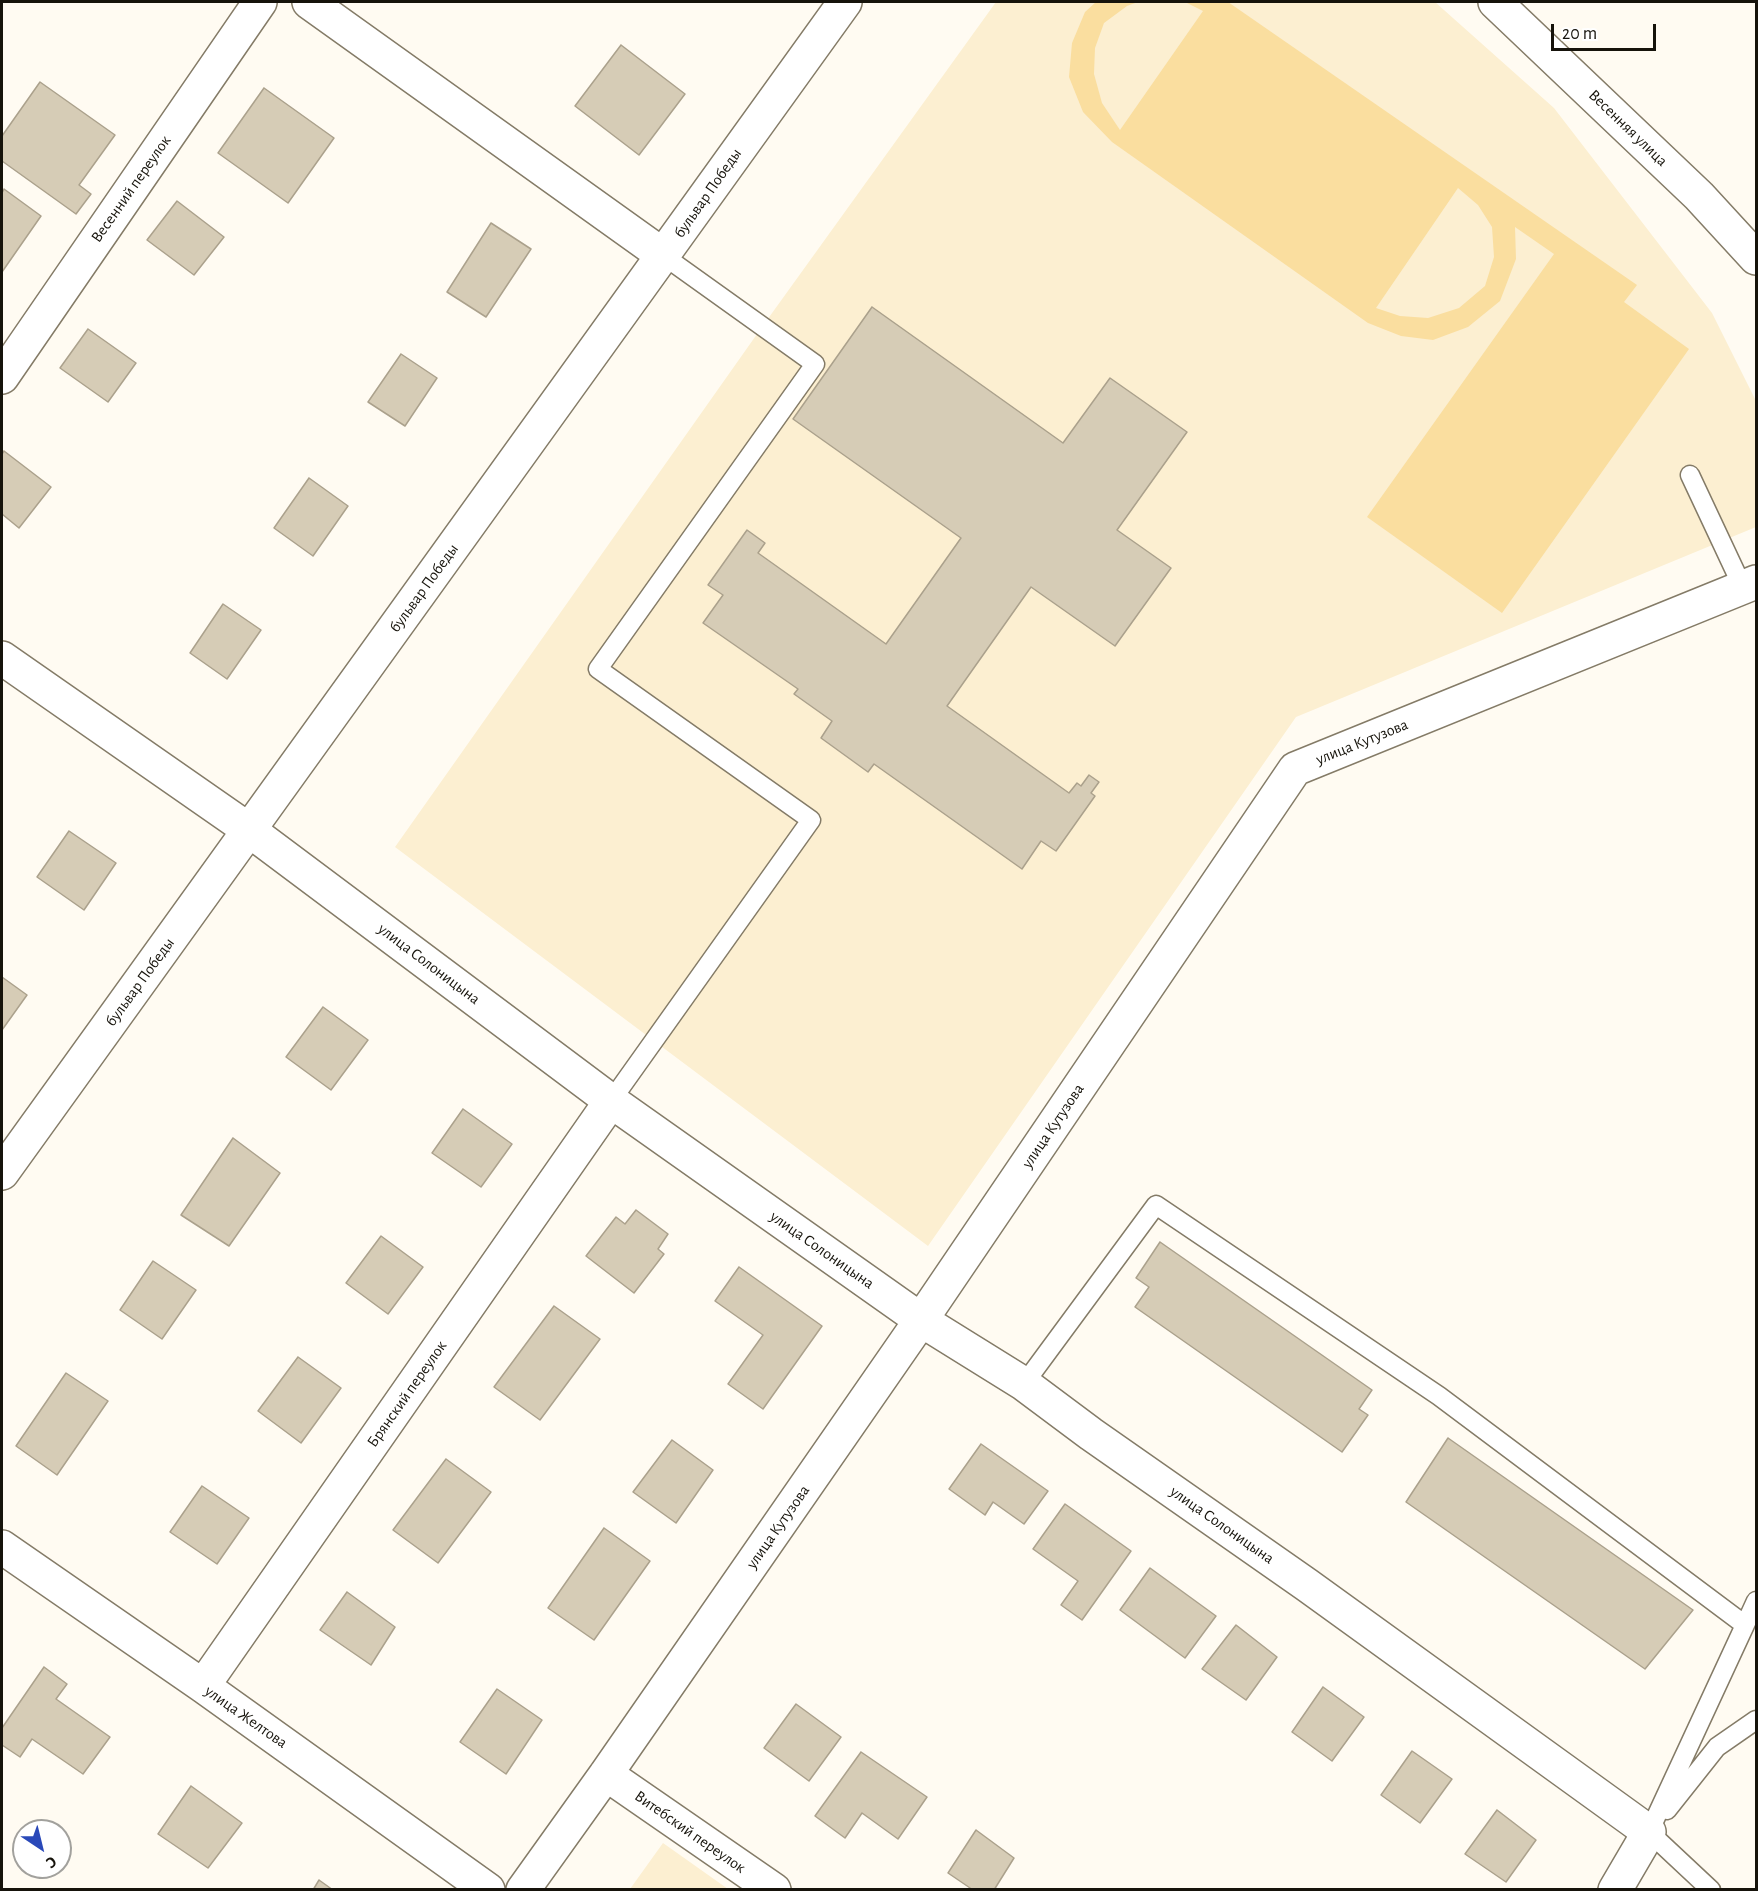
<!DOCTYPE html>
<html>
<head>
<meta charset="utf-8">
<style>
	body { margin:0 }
	#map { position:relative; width:1758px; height:1891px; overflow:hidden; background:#fffbf2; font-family:"Alegreya Sans",sans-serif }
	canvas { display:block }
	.frame { position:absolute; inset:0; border:3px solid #16130b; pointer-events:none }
	.north { position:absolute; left:12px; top:1819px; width:60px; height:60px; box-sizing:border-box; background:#fff; border:2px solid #a2a19d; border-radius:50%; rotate:145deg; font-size:16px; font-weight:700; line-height:24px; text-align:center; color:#16130b }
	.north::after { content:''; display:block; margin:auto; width:21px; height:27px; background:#2a49b9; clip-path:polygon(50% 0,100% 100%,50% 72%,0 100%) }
	.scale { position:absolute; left:1551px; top:24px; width:105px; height:27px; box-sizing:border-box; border:3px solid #16130b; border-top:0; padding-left:8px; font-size:18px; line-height:21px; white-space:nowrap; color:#16130b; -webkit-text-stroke:4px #fff; paint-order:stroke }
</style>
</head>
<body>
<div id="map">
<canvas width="1758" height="1891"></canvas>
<div class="frame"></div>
<div class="north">С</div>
<div class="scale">20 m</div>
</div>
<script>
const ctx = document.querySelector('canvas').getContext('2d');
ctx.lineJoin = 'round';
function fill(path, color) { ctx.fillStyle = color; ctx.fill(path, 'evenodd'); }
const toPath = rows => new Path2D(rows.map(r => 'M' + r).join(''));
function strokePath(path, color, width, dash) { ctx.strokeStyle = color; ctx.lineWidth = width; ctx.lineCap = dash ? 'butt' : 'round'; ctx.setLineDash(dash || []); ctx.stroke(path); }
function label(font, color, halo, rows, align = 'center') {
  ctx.font = font + ' "Alegreya Sans",sans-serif'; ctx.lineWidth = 5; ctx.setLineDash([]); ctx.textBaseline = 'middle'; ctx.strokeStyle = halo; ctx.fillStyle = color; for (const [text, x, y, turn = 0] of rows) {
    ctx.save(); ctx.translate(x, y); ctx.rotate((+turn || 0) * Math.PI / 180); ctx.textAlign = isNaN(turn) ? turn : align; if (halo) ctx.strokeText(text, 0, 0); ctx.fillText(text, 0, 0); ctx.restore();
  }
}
const built = toPath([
	[996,2,1435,2,1554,108,1712,313,1756,401,1756,527,1296,717,928,1246,395,847,762,327],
	[663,1843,728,1889,630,1889]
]);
const green = toPath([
	[1096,2,1138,2,1127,6,1104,23,1095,48,1094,74,1102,103,1120,130,1203,11,1185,2,1228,2,1637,285,1624,302,1689,349,1502,613,1367,517,1554,254,1515,227,1516,259,1500,301,1468,327,1433,340,1401,336,1368,323,1112,142,1083,112,1069,77,1072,43,1085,12],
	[1458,188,1478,205,1492,227,1494,257,1485,286,1459,308,1428,318,1400,316,1376,308]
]);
const building = toPath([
	[621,45,685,94,639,155,575,106,621,45],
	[40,82,115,135,79,185,91,194,76,214,2,161,2,136,40,82],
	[264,88,334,138,288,203,218,153,264,88],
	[4,189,41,216,2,272,2,193,4,189],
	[177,201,224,237,194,275,147,240,177,201],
	[491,223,531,249,486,317,447,292,491,223],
	[872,307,1063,443,1110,378,1187,432,1117,530,1171,568,1115,646,1031,587,947,706,1069,793,1077,783,1081,786,1089,775,1099,782,1091,793,1095,796,1056,851,1041,841,1022,869,874,764,868,772,821,738,832,721,794,694,798,689,703,623,723,595,708,585,747,530,765,543,758,553,886,644,961,538,793,419,872,307],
	[88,329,136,363,108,402,60,368,88,329],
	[401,354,437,378,405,426,368,402,401,354],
	[4,451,51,487,19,528,2,514,2,454,4,451],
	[309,478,348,506,313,556,274,528,309,478],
	[223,604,261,630,227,679,190,653,223,604],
	[69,831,116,863,84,910,37,877,69,831],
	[2,977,27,995,2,1030,2,977],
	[323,1007,368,1040,331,1090,286,1057,323,1007],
	[463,1109,512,1144,481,1187,432,1153,463,1109],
	[233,1138,280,1173,229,1246,181,1215,233,1138],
	[636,1210,668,1234,658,1249,664,1254,634,1293,586,1256,616,1217,625,1224,636,1210],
	[381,1236,423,1267,388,1314,346,1283,381,1236],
	[1160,1242,1372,1390,1359,1409,1368,1415,1342,1452,1135,1307,1149,1287,1136,1278,1160,1242],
	[153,1261,196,1290,162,1339,120,1310,153,1261],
	[739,1267,822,1326,763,1409,728,1384,763,1335,715,1301,739,1267],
	[554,1306,600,1339,540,1420,494,1387,554,1306],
	[298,1357,341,1388,301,1443,258,1411,298,1357],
	[66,1373,108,1401,57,1475,16,1446,66,1373],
	[1448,1438,1693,1610,1645,1669,1406,1502,1448,1438],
	[672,1440,713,1470,676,1523,633,1492,672,1440],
	[981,1444,1048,1491,1024,1524,993,1502,985,1515,949,1489,981,1444],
	[446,1459,491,1492,438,1563,393,1530,446,1459],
	[202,1486,249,1518,217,1564,170,1532,202,1486],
	[1065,1504,1131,1551,1082,1620,1061,1605,1078,1581,1033,1549,1065,1504],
	[604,1528,650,1561,594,1640,548,1608,604,1528],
	[1150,1568,1216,1616,1185,1658,1120,1610,1150,1568],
	[347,1592,395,1627,371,1665,320,1630,347,1592],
	[1236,1625,1277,1657,1246,1700,1202,1669,1236,1625],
	[44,1667,67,1684,56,1699,110,1737,83,1774,32,1739,20,1757,2,1745,2,1728,44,1667],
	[1323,1687,1364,1717,1332,1761,1292,1732,1323,1687],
	[497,1689,542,1720,506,1774,460,1742,497,1689],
	[796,1704,841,1737,809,1781,764,1748,796,1704],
	[1412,1751,1452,1779,1420,1823,1381,1795,1412,1751],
	[861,1752,927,1797,898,1839,862,1813,845,1838,815,1816,861,1752],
	[191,1786,242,1823,208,1868,158,1834,191,1786],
	[1497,1810,1536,1840,1506,1882,1465,1854,1497,1810],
	[976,1830,1014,1858,994,1890,973,1890,948,1873,976,1830],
	[319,1880,333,1890,313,1890,319,1880]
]);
const service = toPath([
	[1690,475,1743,588],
	[611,1101,811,820,598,669,815,364,664,256],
	[1024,1384,1156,1205,1439,1396,1745,1625,1649,1832],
	[1745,1625,1756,1601],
	[1667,1810,1717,1747,1756,1720],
	[1649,1832,1711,1890]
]);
const minor = toPath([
	[309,2,664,256],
	[1495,2,1699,196,1756,258],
	[2,377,260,2],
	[2,658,249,830,611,1101,921,1320,1024,1384,1091,1434,1307,1585,1649,1832,1615,1890],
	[2,1173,845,2],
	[2,1547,203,1686,488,1890],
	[203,1686,611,1101],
	[606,1774,774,1890],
	[523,1890,606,1774,921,1320,1295,769,1756,582]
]);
const streetNames = [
	["Весенняя улица",1628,128,44],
	["Весенний переулок",131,189,-55],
	["бульвар Победы",708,193,-55],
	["бульвар Победы",424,588,-54],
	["улица Кутузова",1362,742,-22],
	["улица Солоницына",429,964,37],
	["бульвар Победы",140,982,-54],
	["улица Кутузова",1053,1126,-56],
	["улица Солоницына",822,1250,35],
	["Брянский переулок",407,1394,-55],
	["улица Солоницына",1222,1525,35],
	["улица Кутузова",778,1527,-55],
	["улица Желтова",246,1717,35],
	["Витебский переулок",690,1832,35]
];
fill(built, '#fcefd1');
fill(green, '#fade9f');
fill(building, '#d6ccb6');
strokePath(building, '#aba18c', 1.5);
strokePath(service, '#847b67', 21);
strokePath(minor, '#847b67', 36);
strokePath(service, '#fff', 18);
strokePath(minor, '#fff', 33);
label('16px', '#16130b', '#fff', streetNames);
</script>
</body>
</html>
